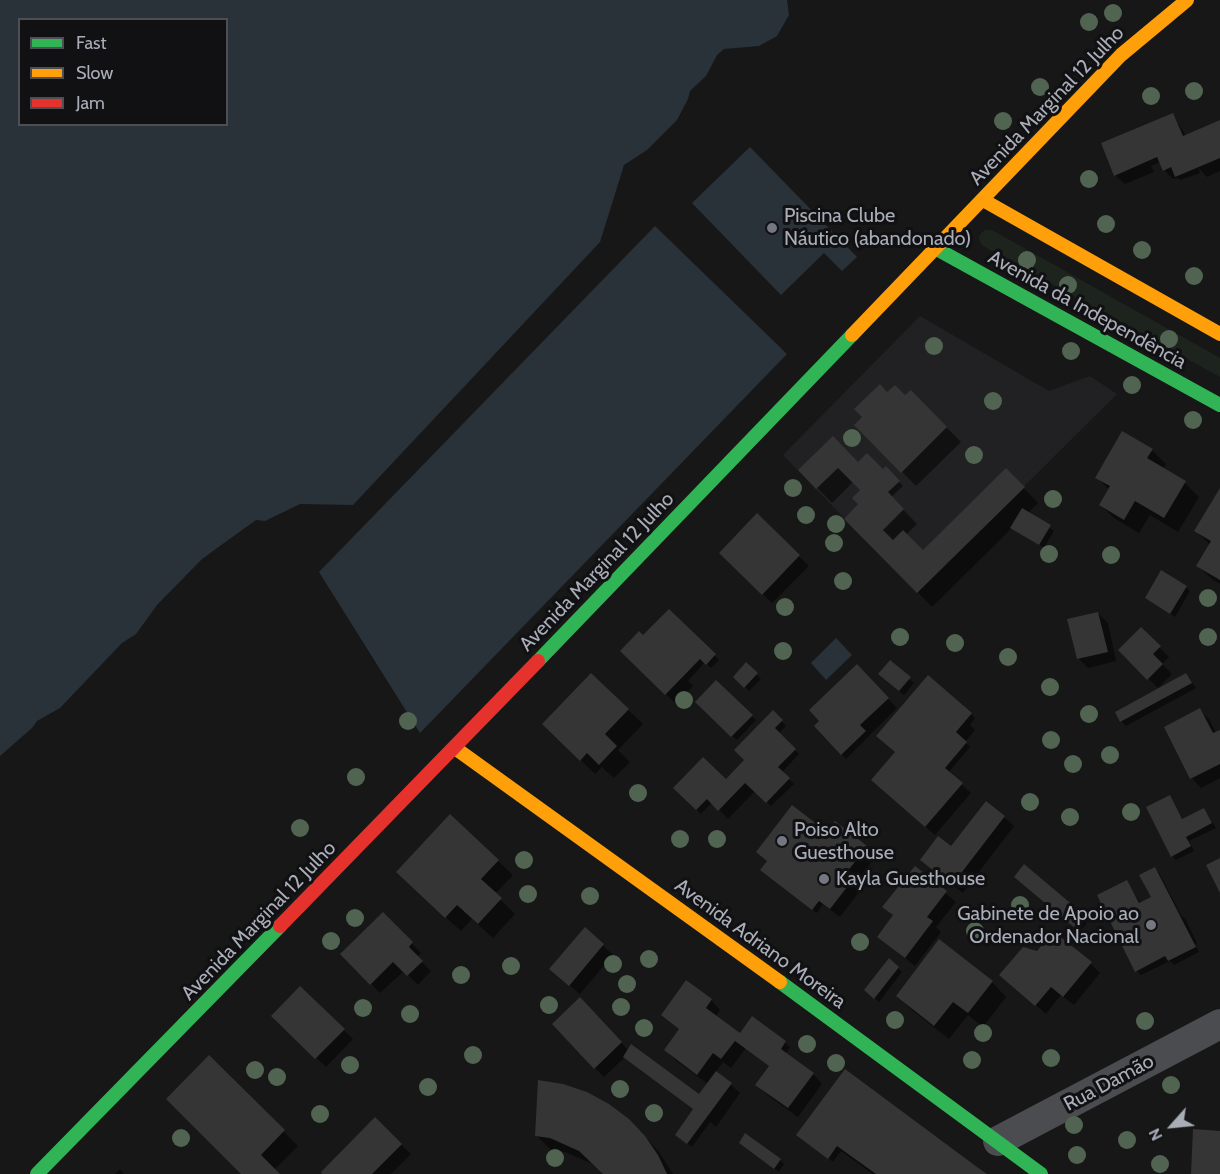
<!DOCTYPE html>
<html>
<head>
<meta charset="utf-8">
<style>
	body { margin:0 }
	#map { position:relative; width:1220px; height:1174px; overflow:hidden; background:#171717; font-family:Cabin,sans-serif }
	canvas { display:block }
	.legend { position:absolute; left:18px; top:18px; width:210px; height:108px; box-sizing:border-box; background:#111113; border:2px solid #4d4f55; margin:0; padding:8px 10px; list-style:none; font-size:18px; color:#a8adb8 }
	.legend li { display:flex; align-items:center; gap:12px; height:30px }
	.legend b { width:30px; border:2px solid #4d4f55 }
	.north { position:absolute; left:1142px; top:1096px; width:60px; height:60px; -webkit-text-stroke:4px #111113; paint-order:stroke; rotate:243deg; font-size:16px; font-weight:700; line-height:24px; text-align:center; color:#a8adb8 }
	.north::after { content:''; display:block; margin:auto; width:21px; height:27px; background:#a8adb8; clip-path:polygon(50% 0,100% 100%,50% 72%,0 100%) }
</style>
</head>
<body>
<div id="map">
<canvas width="1220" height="1174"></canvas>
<ul class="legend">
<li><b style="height:8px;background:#30b455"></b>Fast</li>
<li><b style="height:8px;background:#ff9f0a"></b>Slow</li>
<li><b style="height:8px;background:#e5322d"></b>Jam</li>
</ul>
<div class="north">N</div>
</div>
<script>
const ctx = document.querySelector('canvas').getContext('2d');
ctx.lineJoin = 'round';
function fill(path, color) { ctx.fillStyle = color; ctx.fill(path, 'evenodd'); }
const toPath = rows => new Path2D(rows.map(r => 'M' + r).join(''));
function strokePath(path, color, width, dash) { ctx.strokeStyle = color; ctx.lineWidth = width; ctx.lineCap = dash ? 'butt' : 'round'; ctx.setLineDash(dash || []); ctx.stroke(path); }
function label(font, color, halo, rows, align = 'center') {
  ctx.font = font + ' Cabin,sans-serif'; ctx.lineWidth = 6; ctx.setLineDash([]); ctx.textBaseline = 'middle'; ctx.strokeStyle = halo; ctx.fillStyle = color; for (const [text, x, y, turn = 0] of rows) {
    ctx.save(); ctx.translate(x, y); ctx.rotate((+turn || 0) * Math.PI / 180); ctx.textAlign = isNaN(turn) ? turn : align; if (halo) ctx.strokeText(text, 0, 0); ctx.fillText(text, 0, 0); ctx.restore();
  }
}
const built = toPath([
	[920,316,1049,391,1090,376,1117,394,917,593,783,455]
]);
const green = toPath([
	[986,230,992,230,1220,358,1220,377,983,246,980,242,979,237,982,232]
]);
const water = toPath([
	[0,0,787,0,789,15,777,36,759,46,724,49,717,55,706,76,690,91,688,99,677,120,647,150,624,165,600,242,353,505,300,504,265,521,256,520,202,559,157,605,136,634,122,643,60,708,37,721,32,728,0,756],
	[20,20,226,20,226,124,20,124],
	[750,147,857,257,842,271,824,253,781,295,692,203],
	[655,226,787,354,420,733,319,572],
	[836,638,852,655,826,680,811,663]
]);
const shadow = toPath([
	[1172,114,1186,136,1220,122,1220,171,1207,177,1198,167,1200,173,1180,180,1178,178,1173,179,1164,170,1160,162,1151,166,1154,172,1125,184,1115,175],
	[911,392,961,442,916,486,856,425,887,394,905,397],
	[1152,450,1166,464,1163,470,1185,483,1199,497,1178,532,1150,515,1139,533,1115,519,1101,505,1109,490,1097,477],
	[859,464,883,471,886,468,903,486,891,497,917,524,906,535,923,552,1006,470,1038,503,1028,513,1054,531,1044,548,1012,528,932,607,846,519,861,504,862,490,853,482,832,503,801,471],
	[1220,492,1220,584,1213,580,1198,566,1210,545,1196,531],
	[757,515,809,566,772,603,721,553],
	[1186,587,1190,591,1175,617,1147,598],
	[1098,613,1108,623,1116,661,1088,668,1078,658],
	[1141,629,1169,657,1162,664,1172,674,1158,688,1120,650],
	[692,633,719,660,711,668,705,662,688,681,693,686,676,704,622,651,643,637],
	[890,662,914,683,904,695,884,678],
	[746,664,761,679,749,691,735,677],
	[857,667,897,708,846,759,816,727,827,731],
	[591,675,643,724,618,750,630,762,614,778,602,767,595,774,544,724],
	[1186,675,1196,688,1126,726,1121,721,1117,712],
	[716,682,756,720,737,740,697,702],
	[1200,710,1209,719,1216,733,1220,732,1220,778,1201,788,1192,778,1166,727],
	[773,712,786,726,778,734,799,754,782,772,794,784,771,806,755,791,728,819,712,802,701,814,675,788,726,781,746,760],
	[971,714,975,718,970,725,975,730,965,742,970,747,948,773,971,793,935,835,883,790],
	[1169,797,1183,820,1204,809,1216,828,1189,841,1194,851,1176,860,1172,856],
	[450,816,513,875,495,894,515,914,493,938,472,919,461,931,412,887],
	[1004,817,1014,826,963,893,932,869,952,849],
	[866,847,876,856,856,882,862,888,840,917,823,904,817,913,767,874],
	[1025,867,1079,912,1077,914,1087,923,1080,931,1021,881],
	[915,868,956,902,936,927,941,932,915,966,879,937,895,916],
	[1155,868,1159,873,1181,915,1186,920,1197,943,1195,944,1199,952,1174,965,1170,961,1141,975,1137,971,1127,882,1141,904,1153,898],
	[383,914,421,953,417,957,431,971,418,985,404,971,380,993,342,954],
	[585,929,613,955,580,994,561,978],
	[939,942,992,982,1006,997,983,1027,968,1015,949,1039,912,1010,898,996],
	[1091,964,1100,973,1074,1005,1061,995,1046,1014,1001,975],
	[898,968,902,972,879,1002,870,994],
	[300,988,353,1039,326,1067,273,1016],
	[711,1000,720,1010,715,1017,741,1035,753,1019,785,1043,790,1047,785,1054,813,1074,822,1084,798,1117,766,1094,757,1085,770,1066,746,1048,731,1068,723,1062,716,1072,740,1093,716,1127,710,1122,692,1147,681,1139,694,1110,677,1096,625,1057,604,1077,595,1068,590,1009,629,1051,699,1096,708,1084,675,1060,666,1050,680,1030,663,1015],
	[209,1057,298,1146,274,1170,278,1174,244,1174],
	[375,1119,411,1154,391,1174,324,1174],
	[536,1135,644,1136,659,1152,673,1174,604,1174,595,1165,565,1152,551,1150],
	[798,1135,984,1174,873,1174,841,1151,833,1162],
	[745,1147,780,1160,784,1164,779,1172],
	[120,1169,124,1174,115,1174]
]);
const building = toPath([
	[1173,113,1183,136,1220,120,1220,158,1175,177,1171,167,1163,171,1157,157,1114,176,1101,143],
	[880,384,887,392,895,385,905,395,911,390,947,427,901,473,854,425,862,417,854,409],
	[1122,431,1153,449,1147,458,1186,481,1164,518,1135,501,1124,520,1099,505,1110,486,1095,478],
	[833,436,858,462,867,453,883,469,886,466,900,481,888,492,904,509,883,530,893,540,903,530,923,550,1006,468,1025,487,917,593,844,519,858,504,852,498,860,490,838,468,816,489,798,470],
	[1220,488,1220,580,1196,566,1211,541,1194,531],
	[1022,508,1051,525,1039,545,1010,528],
	[757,513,800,555,762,595,719,553],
	[1161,570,1187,586,1170,614,1145,598],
	[669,609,716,654,706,665,700,659,665,695,620,651,639,631,643,635],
	[1098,612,1108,652,1077,659,1067,619],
	[1141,627,1161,646,1153,654,1163,664,1147,680,1118,650],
	[890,660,911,677,899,691,878,674],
	[746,662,758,673,744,688,733,677],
	[857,664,889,698,860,725,866,731,841,755,814,726,819,721,809,710],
	[591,673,629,709,605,734,617,746,599,765,587,753,580,761,542,724],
	[1186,673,1192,683,1120,722,1115,712],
	[928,675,972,713,956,732,967,742,945,768,963,783,925,827,871,780,895,752,876,736],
	[716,680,753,715,731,737,695,702],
	[1200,708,1213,733,1220,730,1220,764,1190,779,1164,727],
	[773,710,783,720,775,728,796,749,778,767,790,778,766,803,745,783,718,811,707,799,696,810,673,788,703,757,726,779,744,760,734,750],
	[1170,795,1182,819,1204,808,1212,823,1186,837,1191,846,1171,857,1146,807],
	[986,801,1005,816,952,885,920,860,938,836,951,846],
	[792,805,827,832,835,821,867,846,847,872,854,878,830,909,819,901,812,910,760,870,767,861,756,852],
	[450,814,499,860,481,879,502,898,478,924,457,905,445,918,396,872],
	[1220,858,1220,893,1206,865],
	[1024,864,1075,907,1073,909,1083,918,1075,928,1014,877],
	[915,866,947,891,927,917,933,921,905,958,877,937,893,915,882,907],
	[1155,867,1196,947,1168,961,1165,956,1135,972,1097,895,1127,880,1139,903,1151,897,1139,875],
	[383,912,413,942,409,947,423,961,407,976,393,962,370,985,340,954],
	[585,927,604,944,569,986,549,969],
	[1053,931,1092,962,1063,997,1051,987,1035,1006,999,975,1023,947,1037,951],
	[939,939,993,981,968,1013,953,1002,934,1026,896,996],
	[889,958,899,967,874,999,864,990],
	[686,980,712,999,706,1008,740,1033,752,1016,786,1041,781,1049,814,1073,788,1108,755,1085,769,1066,735,1041,721,1059,713,1053,697,1075,664,1050,679,1029,661,1015],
	[300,986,345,1029,315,1059,271,1016],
	[580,997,622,1042,594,1069,552,1024],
	[631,1044,699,1094,716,1071,732,1083,687,1144,675,1135,693,1109,623,1057],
	[209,1055,285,1130,261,1155,280,1174,241,1174,166,1099],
	[845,1069,977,1167,987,1174,876,1174,837,1146,828,1159,796,1135],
	[538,1080,563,1084,587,1092,609,1104,629,1119,645,1136,658,1155,667,1174,603,1174,579,1151,550,1138,535,1136],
	[375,1117,402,1144,372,1174,322,1174,321,1172],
	[1193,1129,1220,1131,1220,1174,1191,1174],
	[745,1133,781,1159,774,1169,739,1143]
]);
const street = toPath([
	[998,1141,1220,1024]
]);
const fast = toPath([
	[935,248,1220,405],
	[538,661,852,335],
	[780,982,1041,1174],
	[37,1174,280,926]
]);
const slow = toPath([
	[983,200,1220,334],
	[852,335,1121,55,1187,0],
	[455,748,780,982]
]);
const jam = toPath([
	[280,926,538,661]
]);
const trees = [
	[1113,13],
	[1089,22],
	[1040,87],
	[1194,91],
	[1151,96],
	[1003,121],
	[1089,179],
	[1106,224],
	[1142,250],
	[1027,260],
	[1194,276],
	[1068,285],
	[1169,339],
	[934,346],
	[1071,351],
	[1132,385],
	[993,401],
	[1193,420],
	[852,438],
	[974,455],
	[793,488],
	[1053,499],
	[806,515],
	[836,524],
	[834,543],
	[1049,554],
	[1111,555],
	[843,581],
	[1208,598],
	[785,607],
	[900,637],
	[1208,637],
	[955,643],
	[783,651],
	[1008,657],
	[1050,687],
	[684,700],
	[1089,714],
	[408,721],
	[1051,740],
	[1110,755],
	[1073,764],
	[356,777],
	[638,793],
	[1030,802],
	[1131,812],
	[1070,817],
	[300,828],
	[680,839],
	[717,839],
	[524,860],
	[528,894],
	[590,896],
	[1020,905],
	[355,918],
	[975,931],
	[331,941],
	[860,942],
	[649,959],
	[613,964],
	[511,966],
	[461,975],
	[627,984],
	[549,1005],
	[621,1007],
	[363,1008],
	[410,1014],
	[895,1020],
	[1145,1021],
	[644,1028],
	[983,1033],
	[807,1044],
	[473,1055],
	[1051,1058],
	[972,1060],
	[836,1063],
	[350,1065],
	[255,1070],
	[277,1077],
	[1171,1085],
	[428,1087],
	[620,1089],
	[654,1113],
	[320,1114],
	[1074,1125],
	[181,1138],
	[1127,1140],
	[1077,1155],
	[555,1158],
	[1160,1164]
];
const markers = [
	[772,228,6,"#757880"],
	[782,841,6,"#757880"],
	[824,879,6,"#757880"],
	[1151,925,6,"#757880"]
];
const streetNames = [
	["Avenida Marginal 12 Julho",1047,106,-46],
	["Avenida da Independência",1087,310,29],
	["Avenida Marginal 12 Julho",597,572,-46],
	["Avenida Marginal 12 Julho",259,921,-46],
	["Avenida Adriano Moreira",760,944,36],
	["Rua Damão",1109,1083,-28]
];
const poiNames = [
	["Piscina Clube",784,216],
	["Náutico (abandonado)",784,239],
	["Poiso Alto",794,830],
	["Guesthouse",794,853],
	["Kayla Guesthouse",836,879],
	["Gabinete de Apoio ao",1139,914,"right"],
	["Ordenador Nacional",1139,937,"right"]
];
fill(built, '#212123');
fill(green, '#1d241e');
fill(water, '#2a3239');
fill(shadow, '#0007');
fill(building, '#353536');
strokePath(street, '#4b4c50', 30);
strokePath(fast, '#30b455', 14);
strokePath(slow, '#ff9f0a', 14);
strokePath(jam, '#e5322d', 14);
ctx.fillStyle = '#506451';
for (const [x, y] of trees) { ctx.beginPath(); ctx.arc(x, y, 9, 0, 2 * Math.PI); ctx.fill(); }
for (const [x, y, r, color] of markers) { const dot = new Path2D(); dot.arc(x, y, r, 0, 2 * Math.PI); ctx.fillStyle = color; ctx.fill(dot); strokePath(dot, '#111113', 2); }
label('20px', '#a8adb8', '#111113', streetNames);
label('20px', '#a8adb8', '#111113', poiNames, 'left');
</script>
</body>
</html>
